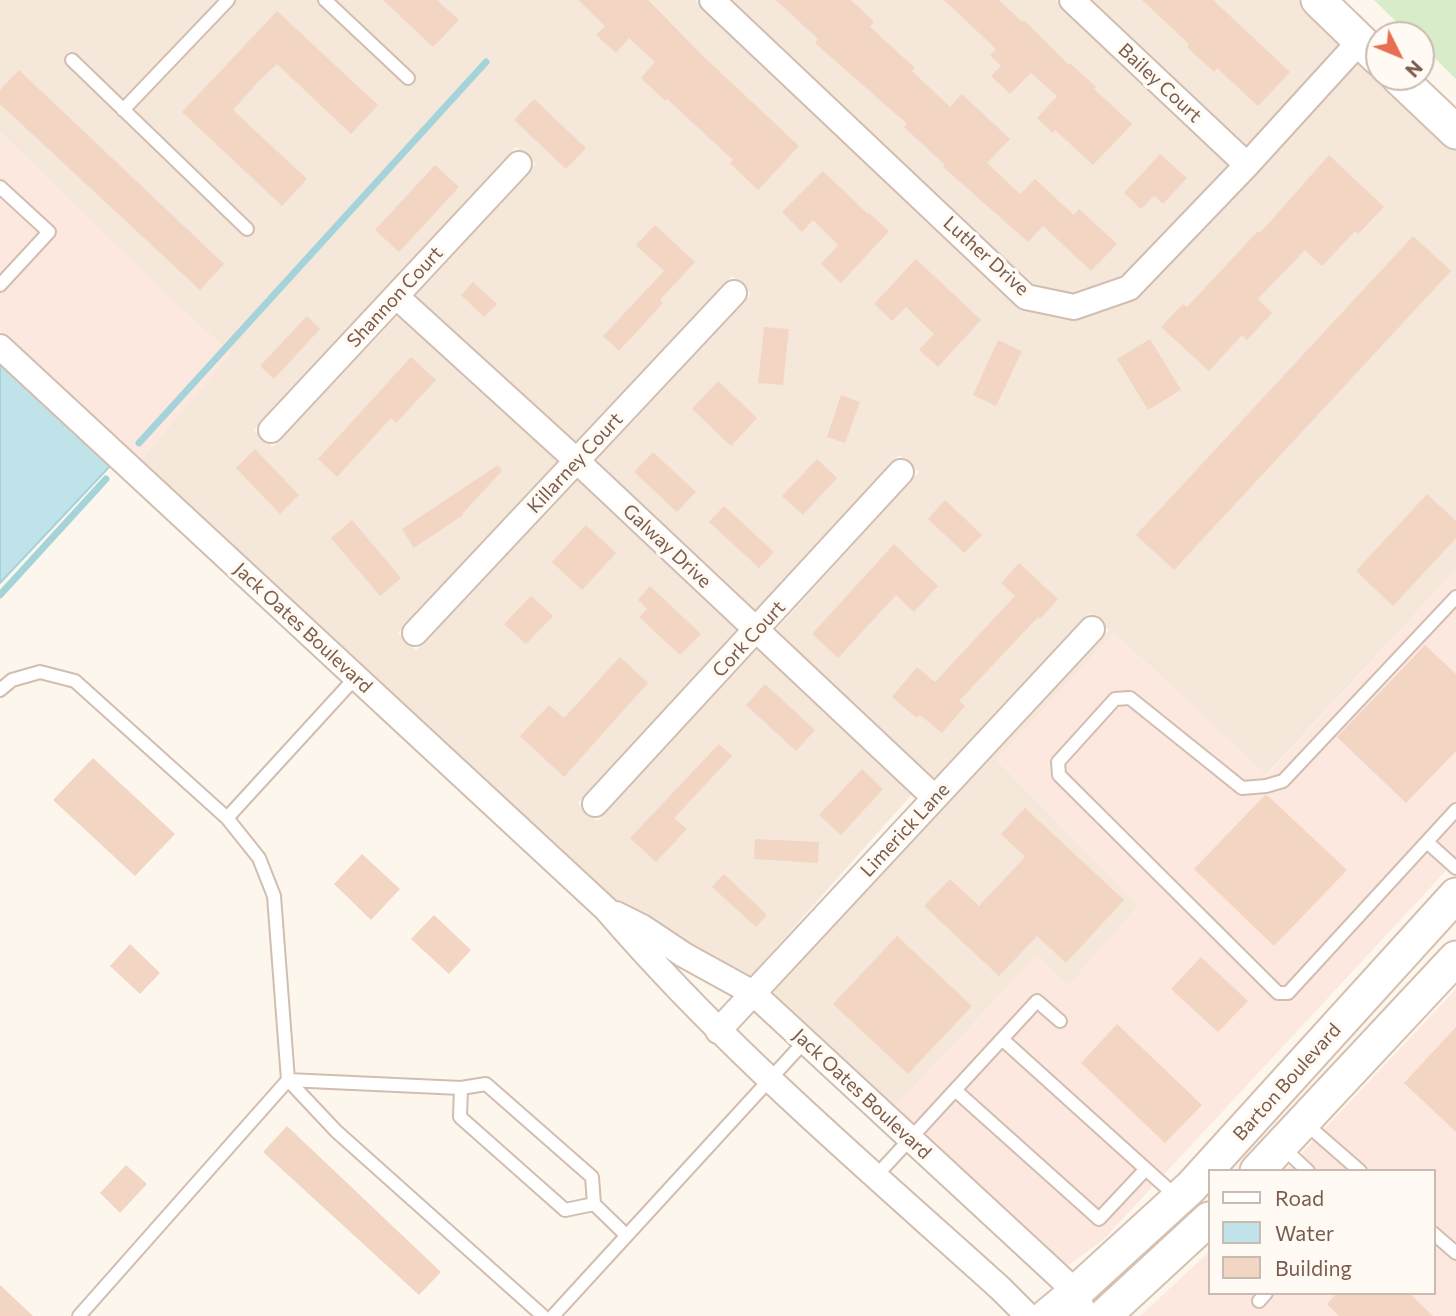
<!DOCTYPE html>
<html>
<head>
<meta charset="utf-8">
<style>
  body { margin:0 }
  #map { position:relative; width:1456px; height:1316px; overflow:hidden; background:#fdf6ec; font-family:Commissioner,sans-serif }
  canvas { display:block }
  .legend { position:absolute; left:1208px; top:1169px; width:228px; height:126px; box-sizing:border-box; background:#fffaf3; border:2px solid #cabbb1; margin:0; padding:9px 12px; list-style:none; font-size:21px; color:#7a5c4d }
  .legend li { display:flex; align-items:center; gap:14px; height:35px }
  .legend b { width:35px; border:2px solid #cabbb1 }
  .north { position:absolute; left:1365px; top:21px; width:70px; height:70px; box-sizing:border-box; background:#fffaf3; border:2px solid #cabbb1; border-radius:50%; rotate:133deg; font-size:19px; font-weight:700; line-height:28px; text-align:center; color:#7a5c4d }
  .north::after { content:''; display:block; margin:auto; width:24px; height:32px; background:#e76f51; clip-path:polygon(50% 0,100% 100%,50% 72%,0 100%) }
</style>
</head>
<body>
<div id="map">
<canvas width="1456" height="1316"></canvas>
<ul class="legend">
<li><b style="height:9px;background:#fff"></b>Road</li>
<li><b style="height:19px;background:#bfe3e8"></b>Water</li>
<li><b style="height:19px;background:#f3d5c3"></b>Building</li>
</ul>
<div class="north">N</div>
</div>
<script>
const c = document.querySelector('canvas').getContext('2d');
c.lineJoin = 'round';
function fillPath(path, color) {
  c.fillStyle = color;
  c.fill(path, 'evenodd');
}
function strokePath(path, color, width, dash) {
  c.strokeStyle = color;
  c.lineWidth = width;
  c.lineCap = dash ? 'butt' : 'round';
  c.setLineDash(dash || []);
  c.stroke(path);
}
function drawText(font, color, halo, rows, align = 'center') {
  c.font = font + ' Commissioner,sans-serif';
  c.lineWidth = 7;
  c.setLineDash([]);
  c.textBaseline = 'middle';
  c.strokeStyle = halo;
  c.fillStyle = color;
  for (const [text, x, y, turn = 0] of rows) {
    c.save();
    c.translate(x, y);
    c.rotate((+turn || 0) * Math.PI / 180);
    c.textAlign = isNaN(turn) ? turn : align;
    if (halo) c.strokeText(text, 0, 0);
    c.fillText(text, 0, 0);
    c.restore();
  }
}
fillPath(new Path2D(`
  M0,0H695L1018,304L1024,308L1072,319L1138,297L1265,166L1362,58L1379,77H1382L1456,148V570L1266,775L1114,633L997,760L1139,905L1069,986L1037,956L894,1108L771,994L1109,630L1090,613L934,781L775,631L919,472L899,455L756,613L594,462L751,294L732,276L575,444L414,297L536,164L516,147L254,430L273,447L399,314L559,461L398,633L416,650L578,479L740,630L578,803L597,821L759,647L913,793L749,978L690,945L646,916L613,900L606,893L140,461L230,353L155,285L0,132Z
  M729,0H1056L1230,164L1121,277L1071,295L1031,285Z
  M1089,0H1301L1343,40L1245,148Z`), '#f5e8da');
fillPath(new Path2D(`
  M0,132L155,285L231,353L140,461L0,331Z
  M1456,570V860L1104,1239L1066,1267L894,1108L1037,956L1069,985L1139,905L997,760L1114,633L1267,775Z
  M1456,989V1316H1140L1209,1252V1293H1433V1171H1285Z`), '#fde8e0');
fillPath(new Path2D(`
  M1374,0H1456V79L1421,45V35H1410Z`), '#d8ecc9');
const water = new Path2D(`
  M0,362L111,465L0,583Z`);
fillPath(water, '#bfe3e8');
strokePath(water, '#a5d3da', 2);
strokePath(new Path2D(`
  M139,443L486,62
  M0,595L106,479`), '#a5d3da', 7);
fillPath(new Path2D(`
  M383,0H437L459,20L433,47Z
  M578,0H648L705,58L799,146L758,190L730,163L733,160L667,99L665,101L641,78L655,62L629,38L616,53L596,35L605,26Z
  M776,0H851L874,22L870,27L915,68L912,71L950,107L962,94L1010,139L987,163L1020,194L1035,179L1074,215L1079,209L1117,244L1091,271L1043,226L1028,242L943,167L945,165L904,127L907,124L815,43L818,39Z
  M944,0H999L1022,22L1024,20L1069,65L1070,63L1096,87L1094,89L1132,124L1093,165L1055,130L1053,133L1037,118L1057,96L1031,73L1010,94L991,76L1001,66L990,55L996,49Z
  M1142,0H1213L1290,72L1258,106L1217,68L1214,72L1187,47L1189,44Z
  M277,11L378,105L351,134L277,64L257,83L233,110L307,179L282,206L182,112Z
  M19,70L224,264L200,290L0,104V90Z
  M534,99L586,148L566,169L514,120Z
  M1160,154L1187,178L1163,204L1154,196L1141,209L1124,193Z
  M1329,155L1384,207L1358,234L1355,231L1322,266L1305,250L1258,299L1272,313L1247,340L1242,335L1209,371L1161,327L1183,304L1187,307L1258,231L1260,233Z
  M435,165L459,187L399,252L375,230Z
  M823,171L868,214L869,213L889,231L841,283L821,264L838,245L813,220L802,232L782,212Z
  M655,225L695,262L660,300L663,303L619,351L603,336L664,271L636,245Z
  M1413,236L1451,271L1174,570L1136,535Z
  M916,259L981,320L938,367L919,350L934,334L906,307L892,321L874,304Z
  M473,282L497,304L484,317L461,295Z
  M307,316L320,329L274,379L260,366Z
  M764,327L789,329L783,385L758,383Z
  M1150,339L1181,390L1148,410L1117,359Z
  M998,340L1022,351L996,406L973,395Z
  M411,357L436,380L396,423L391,418L337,477L318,459Z
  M718,381L757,418L731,446L692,409Z
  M841,395L860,402L845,443L827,437Z
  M255,449L299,495L280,514L236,468Z
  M653,452L696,492L677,512L634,472Z
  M817,459L837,478L803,515L782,496Z
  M498,465L502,471L462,514L463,515L414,548L402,529Z
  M1427,494L1456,521V538L1393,606L1356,571Z
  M945,500L982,535L964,553L928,519Z
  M724,506L774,552L759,568L709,522Z
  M352,520L401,578L380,596L331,538Z
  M586,525L616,553L582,590L552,562Z
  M894,544L938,586L914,612L896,595L838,658L812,634Z
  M1019,563L1058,599L1040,619L1038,617L959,701L965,706L942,733L920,715L917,718L892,697L917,667L935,682L1015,596L1001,583Z
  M650,586L701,634L680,655L639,617L647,609L638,600Z
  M531,596L553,616L526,644L504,624Z
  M1425,645L1456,674V751L1406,803L1337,737Z
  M620,657L648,683L564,777L520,736L549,705L564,718Z
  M765,684L815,730L796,751L746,705Z
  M719,744L732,756L674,818L687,829L656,862L630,838Z
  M93,758L175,834L135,876L53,800Z
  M862,769L883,789L841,835L819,815Z
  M1265,795H1267L1347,870L1274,946L1194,869Z
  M1025,808L1124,900L1066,963L1037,936L999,976L924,906L950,879L979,906L1025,857L1001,834Z
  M755,839L819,842L818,863L754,859Z
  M362,854L400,889L371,920L334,884Z
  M724,874L767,915L756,927L712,887Z
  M434,915L471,950L449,974L411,939Z
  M897,936L972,1006L908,1074L833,1004Z
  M130,944L160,973L140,994L110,966Z
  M1201,957L1248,1001L1218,1032L1171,989Z
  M1117,1024L1202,1105L1165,1143L1081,1063Z
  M1456,1027V1132L1404,1083Z
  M287,1126L441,1272L419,1295L263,1152Z
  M126,1165L147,1184L120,1213L100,1193Z
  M0,1285L33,1316H0Z
  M1337,1293H1409L1433,1316H1339L1327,1304Z`), '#f3d5c3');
const lane = new Path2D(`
  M325,0L408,78
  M72,60L247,229
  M123,110L228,0
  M0,187L49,232L0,285
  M1456,597L1283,781L1266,786L1242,788L1130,698L1115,699L1058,762L1059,775L1278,993H1288L1456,810
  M0,690L12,680L40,672L75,681L227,818L259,858L274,896L288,1080L461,1088L486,1084L592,1177L594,1204L626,1235
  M227,818L356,677
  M1427,842L1456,868
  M1002,1039L1037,1001L1060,1021
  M461,1088L460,1117L565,1210L594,1204
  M1305,1123L1360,1171
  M1281,1146L1308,1171
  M1145,1170L1099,1219L955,1090L1002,1039L1178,1198
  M876,1176L955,1090
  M1433,1233L1456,1253
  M1259,1301L1266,1293
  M79,1316L288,1080L336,1131L543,1316
  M553,1316L805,1041`);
const street = new Path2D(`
  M712,0L1026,297L1074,307L1129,288L1247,165L1360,41
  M1072,0L1247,165
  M397,297L577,461L935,798
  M0,347L606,909C725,1048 865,1166 1000,1288L1028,1316
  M271,430L519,164
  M415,633L734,293
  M595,804L901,472
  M616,914L642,927L684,955L753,993L1076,1292L1085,1316
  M718,1031L1092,629`);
const secondary = new Path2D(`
  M1318,0L1379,59
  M1398,77L1456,132
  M1257,1171L1456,958
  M1047,1316L1076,1292L1191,1187L1456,895
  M1104,1316L1209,1219`);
strokePath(lane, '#d1beb0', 16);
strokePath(street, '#d1beb0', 28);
strokePath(secondary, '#d6c0b0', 37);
strokePath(lane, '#fff', 12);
strokePath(street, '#fff', 24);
strokePath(secondary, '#fff', 33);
drawText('19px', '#7a5c4d', '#fffaf3', [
  ["Bailey Court",1160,83,43],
  ["Luther Drive",986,256,42],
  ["Shannon Court",395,297,-47],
  ["Killarney Court",575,463,-47],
  ["Galway Drive",667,546,43],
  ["Jack Oates Boulevard",303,628,43],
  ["Cork Court",749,639,-47],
  ["Limerick Lane",905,830,-47],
  ["Barton Boulevard",1287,1082,-48],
  ["Jack Oates Boulevard",862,1094,43]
]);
</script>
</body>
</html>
